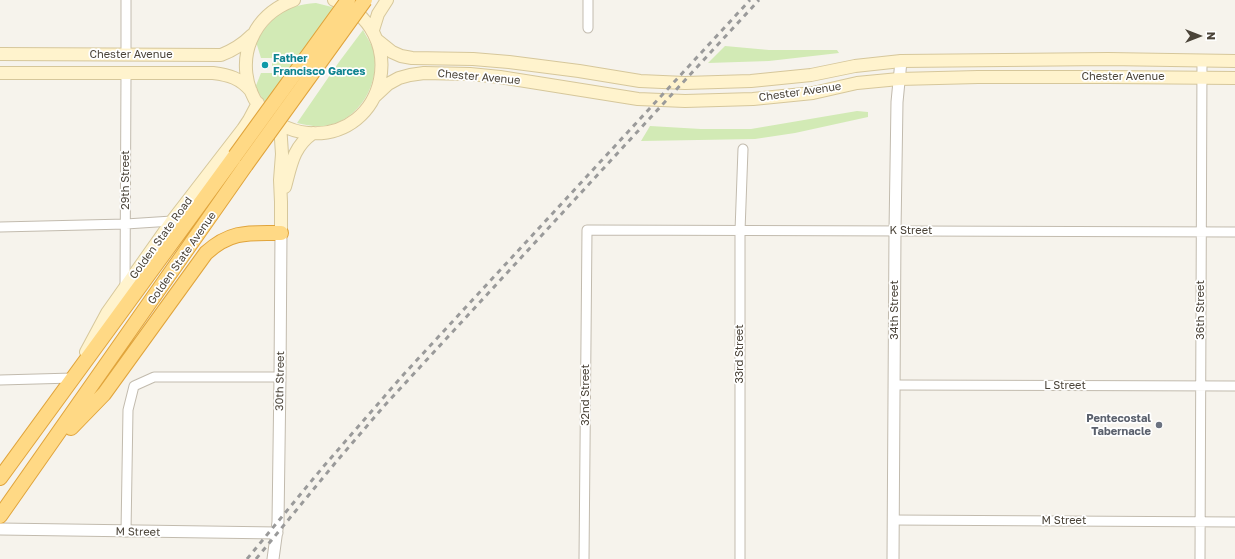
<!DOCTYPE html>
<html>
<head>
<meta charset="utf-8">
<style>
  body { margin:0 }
  #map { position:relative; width:1235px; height:559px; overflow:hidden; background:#f6f3ec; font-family:"Golos Text",sans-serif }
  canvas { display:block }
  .north { position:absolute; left:1179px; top:16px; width:40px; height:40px; -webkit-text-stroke:3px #fff; paint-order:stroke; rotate:90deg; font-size:11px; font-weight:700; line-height:16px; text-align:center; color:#4b4439 }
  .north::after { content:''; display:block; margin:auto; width:14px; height:18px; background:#4b4439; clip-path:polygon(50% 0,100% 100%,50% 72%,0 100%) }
</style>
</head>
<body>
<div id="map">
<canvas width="1235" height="559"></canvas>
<div class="north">N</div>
</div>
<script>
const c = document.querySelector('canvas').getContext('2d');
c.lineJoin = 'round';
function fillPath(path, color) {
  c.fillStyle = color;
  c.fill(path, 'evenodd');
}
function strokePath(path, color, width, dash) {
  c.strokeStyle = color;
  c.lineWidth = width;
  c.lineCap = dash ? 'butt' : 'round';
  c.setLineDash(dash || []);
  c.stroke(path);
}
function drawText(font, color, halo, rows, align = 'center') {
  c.font = font + ' "Golos Text",sans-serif';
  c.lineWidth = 3.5;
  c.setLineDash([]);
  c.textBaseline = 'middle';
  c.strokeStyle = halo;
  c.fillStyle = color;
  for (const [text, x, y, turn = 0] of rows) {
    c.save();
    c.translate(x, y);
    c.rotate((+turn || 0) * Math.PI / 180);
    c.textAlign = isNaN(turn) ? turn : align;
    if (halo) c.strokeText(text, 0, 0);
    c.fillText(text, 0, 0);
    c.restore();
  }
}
fillPath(new Path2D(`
  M316,3L336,8L266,103L255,88L261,73H272V58H261L257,45L255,44C270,17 285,5 316,3Z
  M363,30C366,36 371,43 373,49C382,82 359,122 324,126C315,127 306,125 297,123L339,62Z
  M725,46L769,50H837L839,53L769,61L708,63Z
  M857,111L868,112V117L795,133L755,139L641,141L650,126L701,129H751Z`), '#d2eab5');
const minor = new Path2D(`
  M588,28V0
  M126,55V0
  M0,227L126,224L172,221
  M125,287L126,74
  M0,380L73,378
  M894,385L1235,386
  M893,520L1235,522
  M126,532L128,410L134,386L154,377H280
  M584,559L587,230L1235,232
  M740,559V231L743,149
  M1200,559L1202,61`);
const tertiary = new Path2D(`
  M0,529L277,533
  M273,559L278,522L280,377L281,233
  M893,559L895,231L897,102L901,61`);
const secondary = new Path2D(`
  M294,0C275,7 259,20 251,40C242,61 245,87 259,106C271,121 288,131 308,133C387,140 412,29 334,0
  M373,30L378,14L387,0
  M377,40L392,52L401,56L412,58L473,59L509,62L579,71L640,81L685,83L751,81L811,75L855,66L901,61L1108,59L1235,61
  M0,54L221,55C234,50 242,45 252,35
  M0,73H213C229,75 240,78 251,91
  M374,97L388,84L399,78L410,75L424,73L470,74L500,77L638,99L685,101L753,99L813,93L857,83L899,79L978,77H1108L1235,78
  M280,124L282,154L280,180L281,202V233
  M285,187C291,165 293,147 313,133
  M86,352L107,313L172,221L243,129L249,120L258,103`);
const trunk = new Path2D(`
  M71,428L104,394L206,253C231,230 250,233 281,233
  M0,478L235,156
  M0,516L246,165`);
strokePath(minor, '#c2bbae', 11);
strokePath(tertiary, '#c2bbae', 13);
strokePath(secondary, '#d6c79b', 14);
strokePath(trunk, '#e0a43c', 16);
strokePath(minor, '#fff', 9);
strokePath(tertiary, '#fff', 11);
strokePath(secondary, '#fff3cd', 12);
strokePath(trunk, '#ffd985', 14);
strokePath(new Path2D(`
  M247,559L323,467L404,374L750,0
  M256,559L336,462L385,405L759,0`), '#9a9a9a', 3, [5, 5]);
const trunkBridge = new Path2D(`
  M235,156L348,0
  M246,165L365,0`);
strokePath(trunkBridge, '#e0a43c', 16, []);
strokePath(trunkBridge, '#ffd985', 14);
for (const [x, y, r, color] of [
  [265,65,4,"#0f9aa8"],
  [1159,425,4,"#6b7280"]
]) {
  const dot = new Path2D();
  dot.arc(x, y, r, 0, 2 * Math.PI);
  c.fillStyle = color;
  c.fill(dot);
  strokePath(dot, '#fff', 1.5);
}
drawText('11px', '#4b4439', '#fff', [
  ["Chester Avenue",131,55],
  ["Chester Avenue",479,77,5],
  ["Chester Avenue",1123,77],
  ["Chester Avenue",800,92,-8],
  ["29th Street",126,180,-90],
  ["K Street",911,231],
  ["Golden State Road",161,238,-54],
  ["Golden State Avenue",182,258,-55],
  ["34th Street",895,310,-90],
  ["36th Street",1201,310,-90],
  ["33rd Street",740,354,-90],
  ["30th Street",280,381,-89],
  ["L Street",1065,386],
  ["32nd Street",586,395,-90],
  ["M Street",1064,521],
  ["M Street",138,532,1]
]);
drawText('bold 11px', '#0d838f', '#fff', [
  ["Father",273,59],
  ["Francisco Garces",273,72]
], 'left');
drawText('bold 11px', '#5b616d', '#fff', [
  ["Pentecostal",1151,419],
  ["Tabernacle",1151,432]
], 'right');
</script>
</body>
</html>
